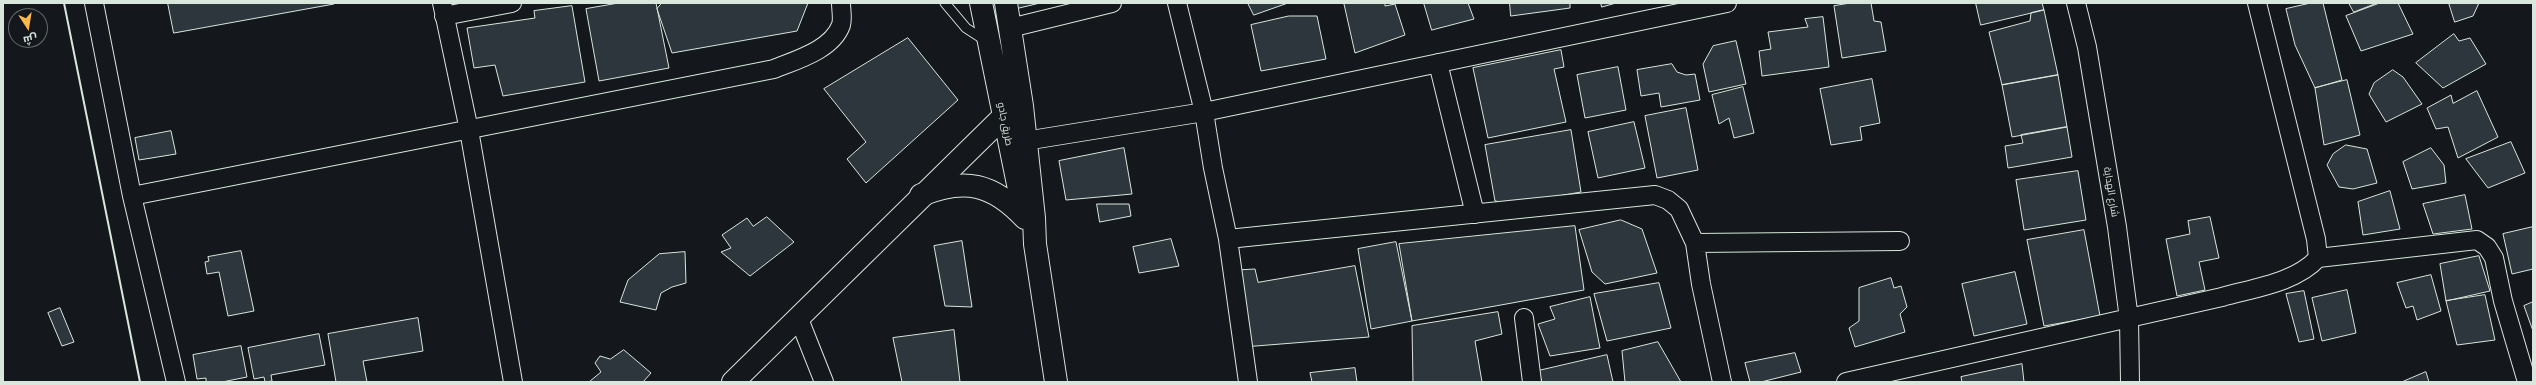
<!DOCTYPE html>
<html>
<head>
<meta charset="utf-8">
<style>
  body { margin:0 }
  #map { position:relative; width:2536px; height:385px; overflow:hidden; background:#14181c; font-family:Raleway,Cairo,sans-serif }
  canvas { display:block }
  .frame { position:absolute; inset:0; border:4px solid #d8e6dc; pointer-events:none }
  .north { position:absolute; left:8px; top:8px; width:40px; height:40px; box-sizing:border-box; background:#14181c; border:1px solid #626a69; border-radius:50%; rotate:168deg; font-size:11px; font-weight:700; line-height:16px; text-align:center; color:#d8e6dc }
  .north::after { content:''; display:block; margin:auto; width:14px; height:18px; background:#ffb74d; clip-path:polygon(50% 0,100% 100%,50% 72%,0 100%) }
</style>
</head>
<body>
<div id="map">
<canvas width="2536" height="385"></canvas>
<div class="frame"></div>
<div class="north">ش</div>
</div>
<script>
const c = document.querySelector('canvas').getContext('2d');
c.lineJoin = 'round';
function fillPath(path, color) {
  c.fillStyle = color;
  c.fill(path, 'evenodd');
}
function strokePath(path, color, width, dash) {
  c.strokeStyle = color;
  c.lineWidth = width;
  c.lineCap = dash ? 'butt' : 'round';
  c.setLineDash(dash || []);
  c.stroke(path);
}
function drawText(font, color, halo, rows, align = 'center') {
  c.font = font + ' Raleway,Cairo,sans-serif';
  c.lineWidth = 3;
  c.setLineDash([]);
  c.textBaseline = 'middle';
  c.strokeStyle = halo;
  c.fillStyle = color;
  for (const [text, x, y, turn = 0] of rows) {
    c.save();
    c.translate(x, y);
    c.rotate((+turn || 0) * Math.PI / 180);
    c.textAlign = isNaN(turn) ? turn : align;
    if (halo) c.strokeText(text, 0, 0);
    c.fillText(text, 0, 0);
    c.restore();
  }
}
const building = new Path2D(`
  M168,3H334V4L174,33Z
  M619,3H656L669,68L599,81L586,9Z
  M662,3H808L797,31L672,53L657,9Z
  M1010,3H1040L1011,10Z
  M1248,3H1288L1254,15Z
  M1348,3H1385V6L1395,4L1405,35L1355,53L1344,4Z
  M1424,3H1468L1474,19L1432,30Z
  M1510,3H1570V8L1511,16Z
  M1601,3H1616L1602,7Z
  M1851,3H1871L1874,21L1881,22L1886,51L1842,58L1834,6Z
  M1976,3H2042L2044,10L1981,25Z
  M2311,3H2323L2342,80L2315,88L2295,45L2286,9Z
  M2349,3H2377L2354,12Z
  M2380,3H2398L2413,34L2361,51L2346,16Z
  M2449,3H2479L2473,16L2455,22Z
  M572,6L585,82L503,96L495,65L474,68L467,28L535,18L534,11Z
  M2044,10L2058,75L2002,85L1989,32L2030,21L2031,13Z
  M1289,16H1317L1326,59L1261,71L1251,25Z
  M1823,17L1829,67L1762,76L1759,51L1771,49L1768,32L1808,27L1805,19Z
  M2454,34L2459,41L2470,38L2486,64L2443,88L2416,63Z
  M908,38L958,100L866,183L847,159L866,142L824,89Z
  M1736,41L1746,84L1709,92L1703,64L1713,46Z
  M1561,50L1564,67L1554,69L1566,122L1488,138L1473,68Z
  M1672,64L1677,72L1686,75L1695,74L1700,100L1661,107L1659,93L1641,96L1637,70Z
  M1618,67L1626,110L1585,118L1577,75Z
  M2393,70L2403,77L2422,104L2386,122L2369,94L2374,83Z
  M2058,75L2067,127L2012,137L2002,85Z
  M1872,79L1880,123L1860,127L1862,140L1831,145L1820,89Z
  M2347,80L2360,135L2324,145L2315,88Z
  M1743,87L1754,133L1734,138L1729,118L1719,124L1712,95Z
  M2477,91L2498,137L2458,158L2448,127L2436,129L2427,108L2451,95L2453,103Z
  M1686,108L1698,170L1657,178L1645,116Z
  M1634,122L1645,168L1598,178L1588,132Z
  M2067,127L2072,157L2008,168L2005,146L2023,143L2021,135Z
  M1571,130L1581,192L1512,204L1495,201L1485,145Z
  M171,131L176,154L139,160L135,138Z
  M2511,142L2525,173L2488,188L2466,159Z
  M2346,145L2367,149L2377,183L2353,189L2339,187L2327,165L2333,154Z
  M1124,148L1132,194L1066,200L1059,161Z
  M2431,148L2444,165L2446,183L2412,189L2403,162Z
  M2078,171L2086,220L2024,230L2016,180Z
  M2390,191L2400,229L2363,235L2358,202Z
  M2465,195L2472,229L2433,234L2423,204Z
  M1097,204H1129L1131,216L1100,222Z
  M767,217L794,242L750,276L721,252L731,248L722,235L747,218L753,226Z
  M2210,217L2219,258L2199,262L2205,290L2177,296L2166,239L2190,234L2188,221Z
  M1621,220L1642,229L1657,273L1605,284L1592,272L1579,230Z
  M1575,226L1584,290L1412,321L1399,244Z
  M2533,227V269L2512,274L2503,234Z
  M2084,230L2100,316L2044,326L2027,240Z
  M1171,239L1179,266L1139,273L1133,247Z
  M962,241L972,307L945,306L934,246Z
  M1396,242L1412,321L1371,329L1358,249Z
  M241,251L254,311L228,316L219,272L207,274L205,262L209,261L208,257Z
  M685,252L686,283L672,287L661,293L656,310L620,302L628,280L659,254Z
  M2479,256L2490,291L2446,301L2440,264Z
  M1355,266L1369,337L1243,347L1236,270L1255,269L1258,282Z
  M2015,272L2027,324L1974,336L1962,284Z
  M2431,275L2441,311L2417,320L2413,306L2406,308L2397,283Z
  M1891,278L1894,288L1901,286L1907,307L1900,314L1905,332L1855,347L1849,328L1859,321V288Z
  M1659,283L1671,328L1607,341L1594,294Z
  M2347,290L2356,333L2322,341L2312,298Z
  M2304,291L2314,339L2299,342L2286,294Z
  M2485,295L2495,340L2457,345L2446,301Z
  M1590,297L1600,348L1550,356L1538,324L1555,319L1550,307Z
  M2533,302V331L2524,306Z
  M60,308L74,342L62,346L48,313Z
  M1498,312L1502,334L1475,341L1482,382H1413L1412,326Z
  M418,318L423,351L363,361L367,382H336L328,334Z
  M954,330L960,382H902L893,338Z
  M319,334L325,365L271,375L272,381L265,382L264,377L254,379L248,348Z
  M1658,342L1681,382H1625L1622,351Z
  M241,346L247,377L222,382H206V378L197,379L193,355Z
  M624,350L651,373L643,382H589L601,372L595,363L600,356L610,359Z
  M1795,353L1801,372L1761,382H1750L1745,363Z
  M1607,355L1613,382H1542L1538,371Z
  M2022,364L2024,382H1962L1961,377Z
  M1355,368L1357,382H1312L1310,373Z
  M2426,372L2429,382H2402Z`);
fillPath(building, '#2c363c');
strokePath(building, '#d8e6dc', 1);
const service = new Path2D(`
  M945,3L966,28L986,41`);
const minor = new Path2D(`
  M94,3L132,196L176,382
  M442,3L469,130L513,382
  M1177,3L1204,112L1213,168L1228,239L1248,382
  M2076,3L2087,47L2117,227L2129,319L2130,382
  M444,16L512,3
  M1010,28L1112,3
  M1438,63L1475,214
  M1025,141L1204,112L1727,3
  M132,196L774,69C796,60 832,50 841,25C843,19 841,10 841,3
  M1228,239L1655,195L1668,200L1679,209L1695,243L1701,284L1722,382
  M1695,243L1900,241
  M2318,258L2477,240L2487,247L2494,258L2503,301L2527,382
  M1524,318L1532,382
  M799,319L824,382
  M1846,382L2222,297C2254,288 2295,283 2318,258L2316,239L2257,3`);
const tertiary = new Path2D(`
  M733,382L1003,117L1019,108`);
const trunk = new Path2D(`
  M981,3L1019,189
  M1006,3L1022,106L1034,218L1035,244L1056,382
  M921,195C965,177 993,184 1025,218`);
strokePath(service, '#d8e6dc', 11);
strokePath(minor, '#d8e6dc', 20);
strokePath(tertiary, '#d8e6dc', 24);
strokePath(trunk, '#d8e6dc', 24);
strokePath(service, '#14181c', 9);
strokePath(minor, '#14181c', 18);
strokePath(tertiary, '#14181c', 22);
strokePath(trunk, '#14181c', 22);
strokePath(new Path2D(`
  M64,3L140,382`), '#d8e6dc', 2);
drawText('10px', '#d8e6dc', '#14181c', [
  ["طريق جادو",1005,124,79],
  ["شارع الهداية",2111,192,81]
]);
</script>
</body>
</html>
